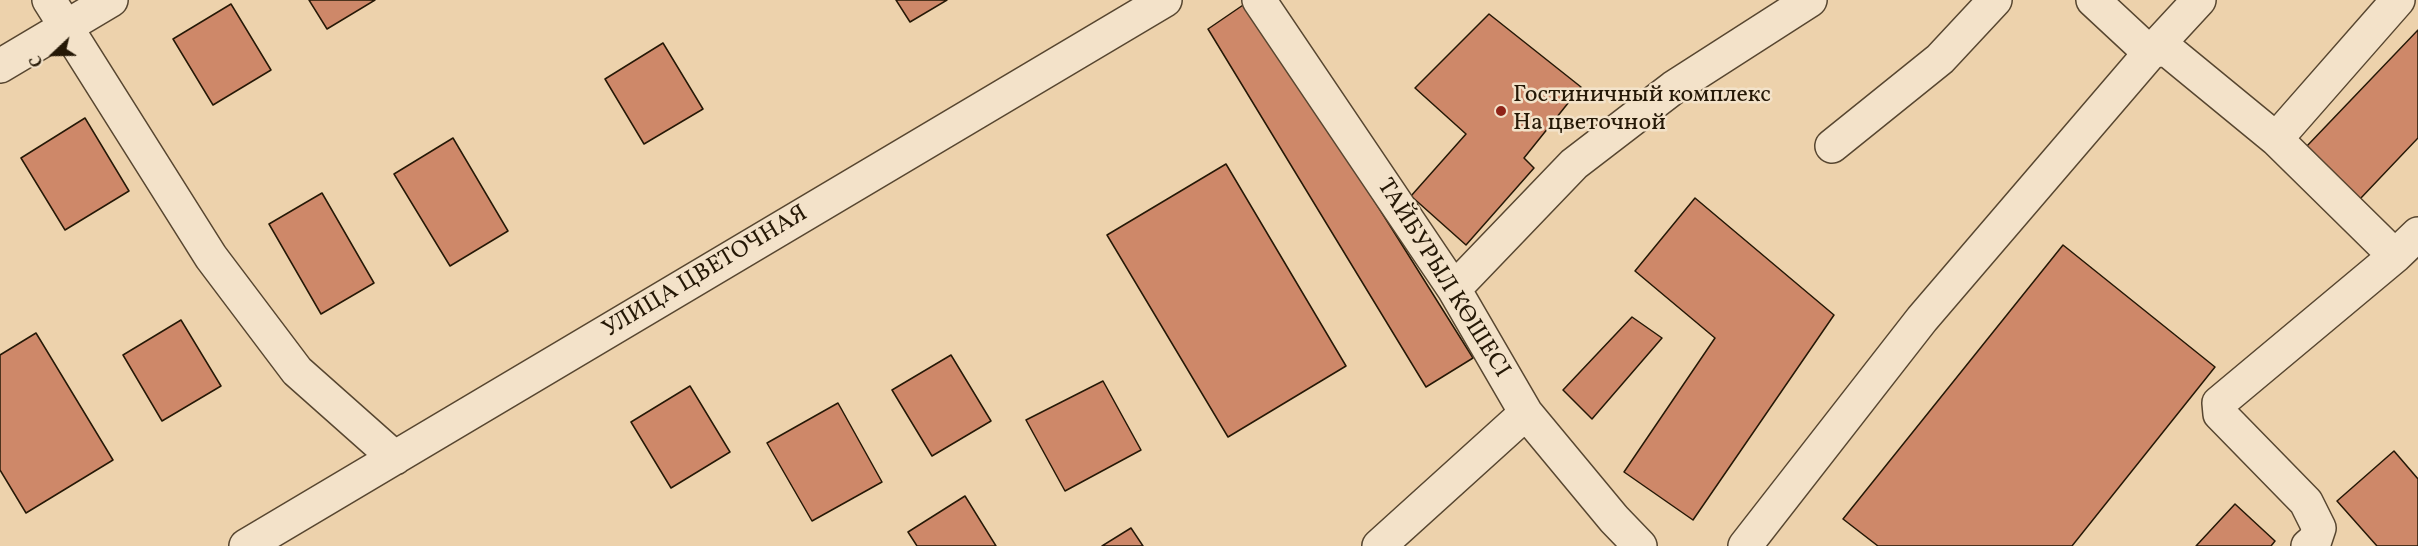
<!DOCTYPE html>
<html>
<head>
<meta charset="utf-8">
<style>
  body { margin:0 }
  #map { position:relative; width:2418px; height:546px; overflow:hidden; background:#edd2ac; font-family:Vollkorn,serif }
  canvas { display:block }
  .north { position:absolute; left:24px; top:24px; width:60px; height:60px; -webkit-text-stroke:4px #f3e2c9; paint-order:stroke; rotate:248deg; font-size:16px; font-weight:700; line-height:24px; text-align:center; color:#251806 }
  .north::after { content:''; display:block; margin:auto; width:21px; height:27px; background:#251806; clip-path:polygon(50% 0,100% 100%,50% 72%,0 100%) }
</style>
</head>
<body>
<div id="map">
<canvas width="2418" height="546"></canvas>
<div class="north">С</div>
</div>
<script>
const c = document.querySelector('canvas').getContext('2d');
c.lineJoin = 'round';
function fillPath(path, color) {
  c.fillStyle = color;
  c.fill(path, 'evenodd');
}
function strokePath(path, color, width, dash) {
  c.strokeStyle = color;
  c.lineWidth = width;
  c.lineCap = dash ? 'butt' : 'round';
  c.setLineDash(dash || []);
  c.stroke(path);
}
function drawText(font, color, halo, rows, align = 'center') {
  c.font = font + ' Vollkorn,serif';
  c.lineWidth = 5;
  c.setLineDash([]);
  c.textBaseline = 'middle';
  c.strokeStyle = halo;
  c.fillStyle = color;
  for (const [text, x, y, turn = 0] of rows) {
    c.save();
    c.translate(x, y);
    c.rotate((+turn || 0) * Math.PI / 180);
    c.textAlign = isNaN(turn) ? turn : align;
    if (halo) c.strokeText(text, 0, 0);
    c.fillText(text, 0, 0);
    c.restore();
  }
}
const building = new Path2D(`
  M309,0H375L327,29Z
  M896,0H947L910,22Z
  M1249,1L1473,358L1426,387L1208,29Z
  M231,4L271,70L213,105L173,39Z
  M1489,14L1581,87L1524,158L1534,168L1466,245L1411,196L1466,134L1415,88Z
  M2418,30V138L2360,199L2306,147Z
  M663,43L703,109L644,144L605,79Z
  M85,118L129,191L65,230L21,158Z
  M453,138L508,231L450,266L394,174Z
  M1226,164L1346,366L1228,437L1107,235Z
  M322,193L374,283L321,314L269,224Z
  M1695,198L1834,315L1693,520L1624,472L1715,338L1635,271Z
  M2063,245L2215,367L2072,546H1878L1843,519Z
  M1632,317L1662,338L1592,419L1563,390Z
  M181,320L221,386L162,421L123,355Z
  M36,333L113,460L26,513L0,470V355Z
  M951,355L991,421L932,456L892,390Z
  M1103,381L1141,450L1065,491L1026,420Z
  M690,386L730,452L671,488L631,422Z
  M838,403L882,482L812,521L767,443Z
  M2394,451L2418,479V546H2377L2337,501Z
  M965,496L996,546H917L908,532Z
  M2235,504L2275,541L2271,546H2196Z
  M1131,528L1143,546H1102Z`);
fillPath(building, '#ce8869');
strokePath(building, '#251806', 1.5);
const minor = new Path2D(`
  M49,0L211,257L297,371L395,458
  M1259,0L1454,289L1526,413L1614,519L1640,546
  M2093,0L2150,53L2199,0
  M0,66L111,0
  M2276,139L2398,0
  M1832,146L1940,59L1995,0
  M1454,289L1574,164L1673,88L1810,0
  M246,546L1165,0
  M1379,546L1526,413
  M1745,546L1922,319L2150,53L2161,49L2170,52L2276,139L2395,256
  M2308,546L2315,540L2319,528L2306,502L2220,414L2219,403L2395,256L2418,234`);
strokePath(minor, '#574630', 36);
strokePath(minor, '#f3e2c9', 33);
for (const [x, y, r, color] of [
  [1501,111,6,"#8f2418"]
]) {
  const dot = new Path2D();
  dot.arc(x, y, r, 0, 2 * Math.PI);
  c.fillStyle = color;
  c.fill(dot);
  strokePath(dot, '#f3e2c9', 2);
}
drawText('24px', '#251806', '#f3e2c9', [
  ["Гостиничный комплекс",1513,97],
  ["На цветочной",1513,125]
], 'left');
drawText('24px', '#251806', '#f3e2c9', [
  ["УЛИЦА ЦВЕТОЧНАЯ",706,273,-31],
  ["ТАЙБУРЫЛ КӨШЕСІ",1442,279,58]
]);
</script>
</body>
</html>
